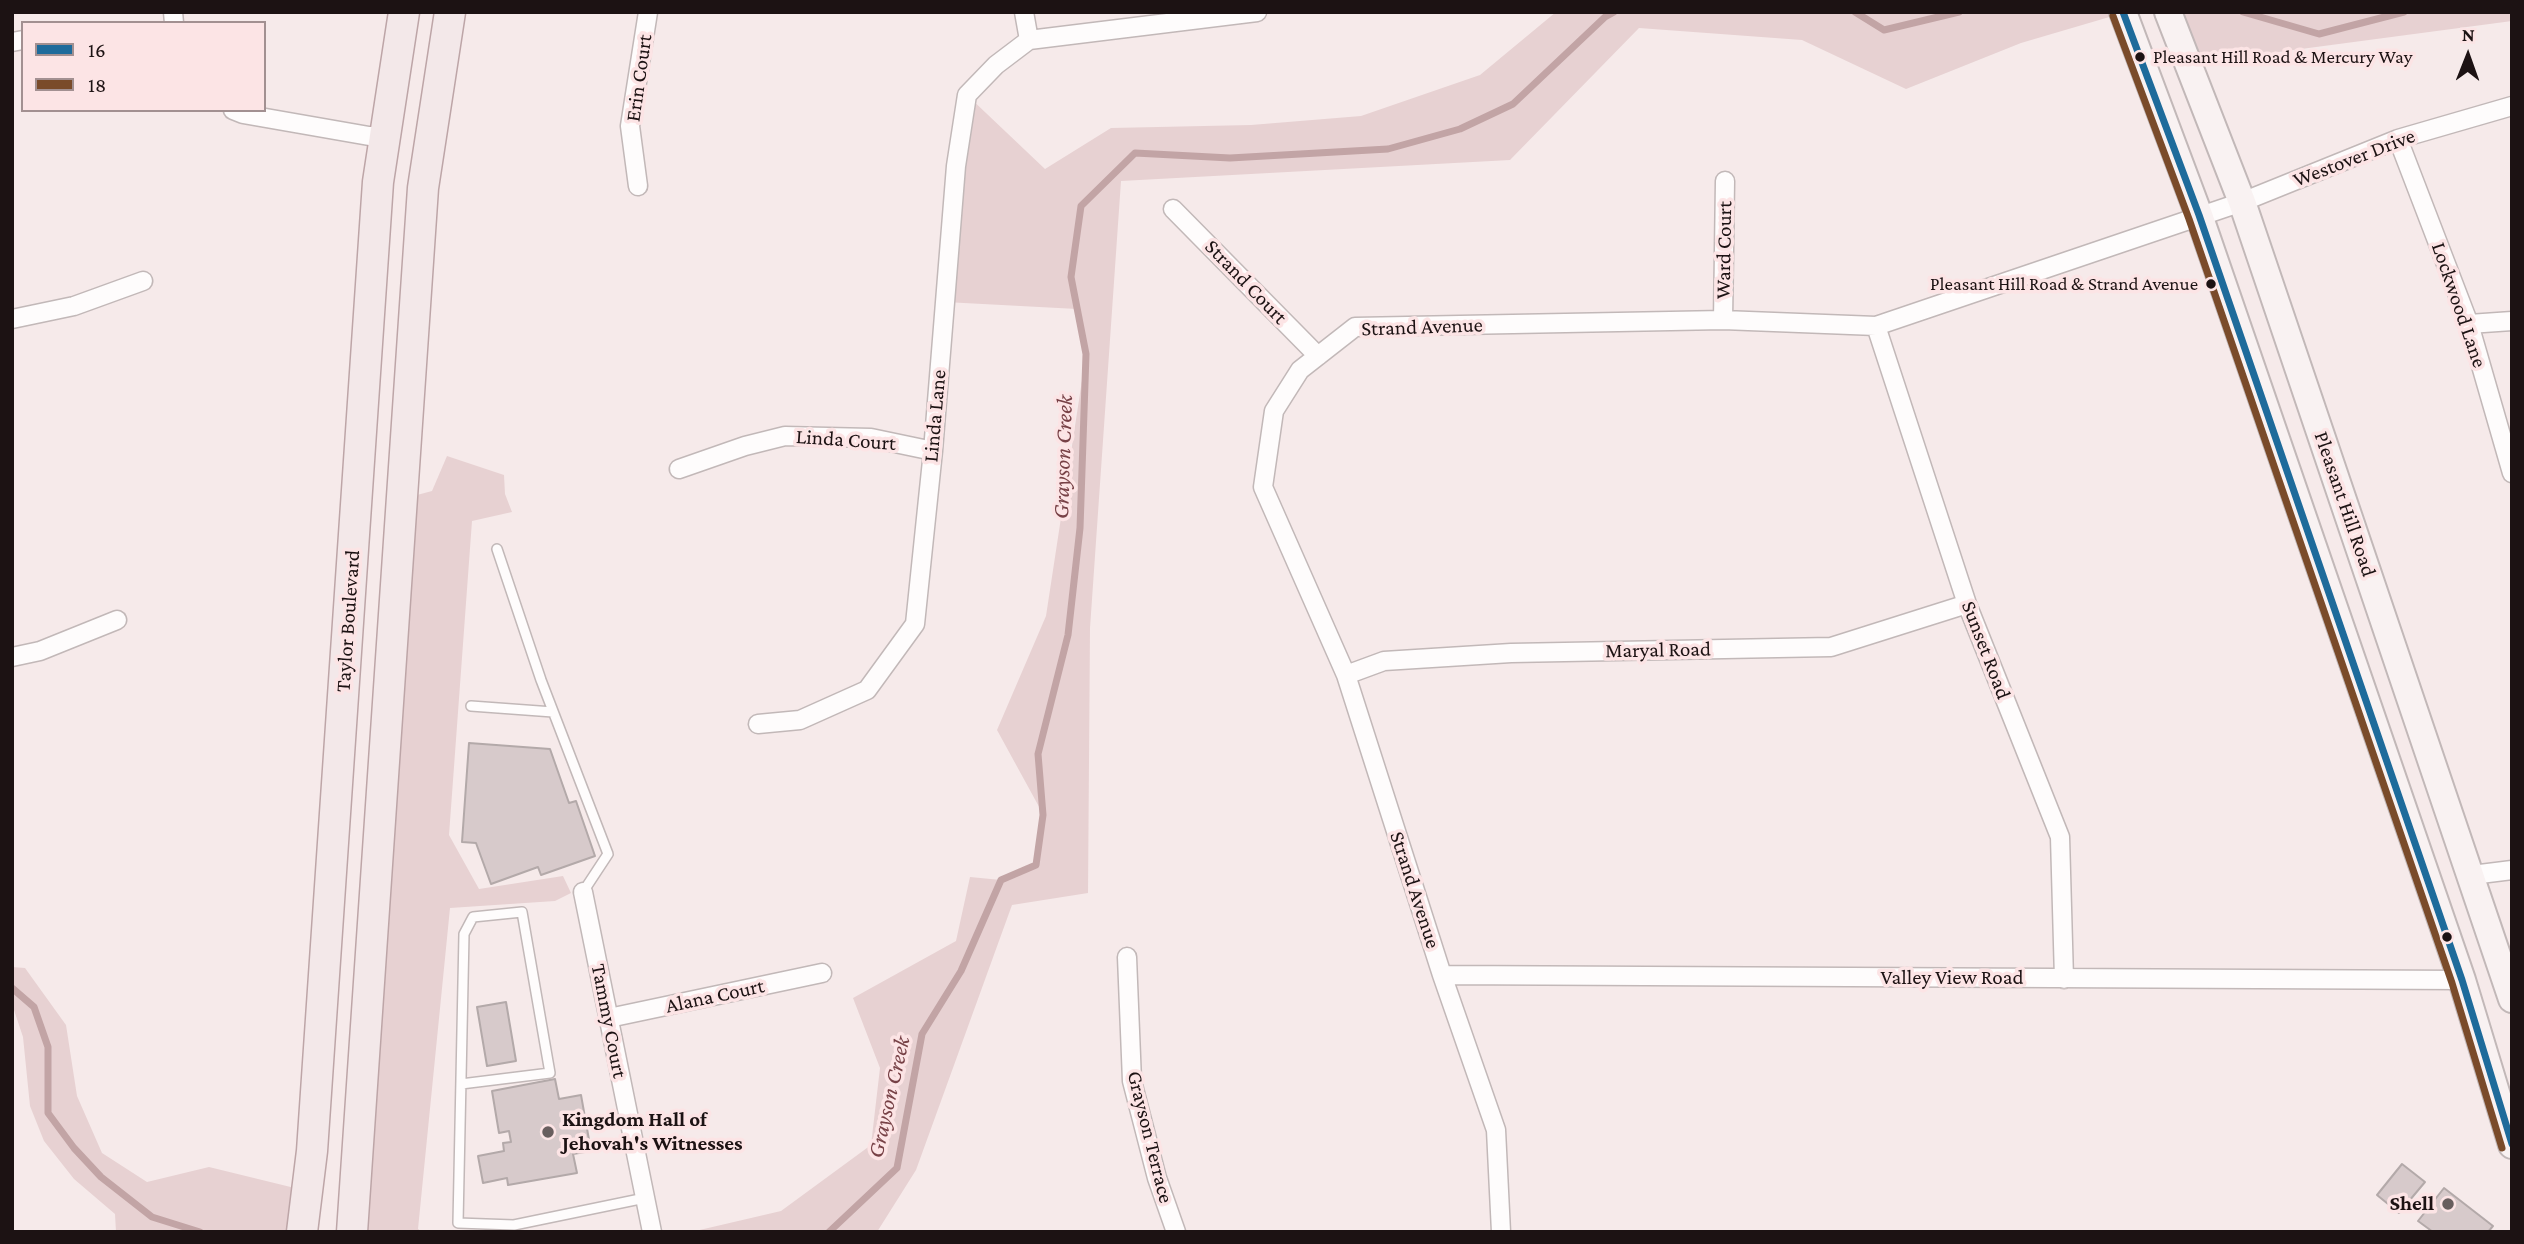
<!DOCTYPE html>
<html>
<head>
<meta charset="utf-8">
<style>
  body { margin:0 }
  #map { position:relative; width:2524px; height:1244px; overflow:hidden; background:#f6eaea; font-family:"Crimson Pro",serif }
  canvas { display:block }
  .frame { position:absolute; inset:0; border:14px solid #1c1213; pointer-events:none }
  .legend { position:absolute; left:21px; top:21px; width:245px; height:91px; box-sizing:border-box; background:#fce4e5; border:2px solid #a29091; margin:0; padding:9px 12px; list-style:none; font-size:21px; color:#1c1213 }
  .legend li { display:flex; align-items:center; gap:14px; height:35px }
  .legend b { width:35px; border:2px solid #a29091 }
  .north { position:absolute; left:2433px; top:21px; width:70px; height:70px; -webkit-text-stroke:5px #fce4e5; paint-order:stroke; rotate:1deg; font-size:19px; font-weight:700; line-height:28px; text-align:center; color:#1c1213 }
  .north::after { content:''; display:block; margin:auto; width:24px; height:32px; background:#1c1213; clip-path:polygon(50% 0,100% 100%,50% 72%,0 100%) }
</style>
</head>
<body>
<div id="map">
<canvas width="2524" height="1244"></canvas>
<div class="frame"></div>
<ul class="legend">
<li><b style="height:9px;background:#1e6b9b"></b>16</li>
<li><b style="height:9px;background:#7a4b2a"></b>18</li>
</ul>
<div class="north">N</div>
</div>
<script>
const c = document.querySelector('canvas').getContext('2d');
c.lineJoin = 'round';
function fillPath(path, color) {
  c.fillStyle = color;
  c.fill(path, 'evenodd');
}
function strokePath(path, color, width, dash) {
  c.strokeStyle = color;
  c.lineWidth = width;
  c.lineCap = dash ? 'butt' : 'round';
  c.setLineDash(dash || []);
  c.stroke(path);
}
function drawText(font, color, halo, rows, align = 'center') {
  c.font = font + ' "Crimson Pro",serif';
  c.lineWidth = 7;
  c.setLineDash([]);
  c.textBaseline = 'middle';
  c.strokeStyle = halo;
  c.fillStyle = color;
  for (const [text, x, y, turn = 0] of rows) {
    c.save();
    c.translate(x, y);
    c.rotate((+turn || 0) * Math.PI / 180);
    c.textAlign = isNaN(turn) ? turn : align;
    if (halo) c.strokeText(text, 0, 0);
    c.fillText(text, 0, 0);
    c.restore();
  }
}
fillPath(new Path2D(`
  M1556,12L2123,13L2021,43L1906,89L1802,40L1639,28L1510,160L1121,181L1090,628L1088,893L1012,905L916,1170L877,1232H691L781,1211L871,1145L880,1068L853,998L956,941L970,877L1001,880L1036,865L1043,814L997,730L1046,616L1086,354L1077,309L945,302L967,95L1045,169L1111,128L1251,125L1361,116L1480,75Z
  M2168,12H2512V21L2188,64Z
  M447,456L504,475L505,494L512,512L472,521L449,835L479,889L563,876L571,893L555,901L450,908L418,1229L422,1232H352L402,499L432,491Z
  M12,967L25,968L66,1025L77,1096L102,1153L147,1182L209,1167L307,1191L302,1232H116L115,1214L74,1179L44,1141L30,1106L23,1037L12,1004Z`), '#e7d1d2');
strokePath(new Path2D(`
  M1855,12L1884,30L1959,12
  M2243,12L2319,34L2404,12
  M12,988L34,1007L48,1047V1113L74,1148L101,1177L152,1217L200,1232
  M829,1232L897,1168L922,1034L961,971L1001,880L1036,865L1043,815L1038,754L1068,635L1080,528L1086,354L1071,277L1081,206L1135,153L1230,158L1388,149L1460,129L1513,104L1605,17L1614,12`), '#c2a4a5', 7);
const building = new Path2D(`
  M469,743L550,749L569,803L576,801L595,856L541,875L538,867L491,884L476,843L462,842Z
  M506,1002L516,1061L487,1066L477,1007Z
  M555,1079L559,1099L581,1095L591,1151L573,1154L577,1173L508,1185L507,1178L483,1183L478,1156L504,1151L503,1143L511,1142L509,1131L499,1133L492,1091Z
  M2402,1164L2425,1182L2399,1213L2377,1195Z
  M2444,1188L2493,1226L2488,1232H2433L2418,1221Z`);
fillPath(building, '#d7cacb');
strokePath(building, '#b3a9a9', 2);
const service = new Path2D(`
  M497,549L541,680L608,854L583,892
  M471,706L553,712
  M461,1084L550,1073L522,912L473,917L464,934L458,1223L514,1225L645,1198`);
const minor = new Path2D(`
  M173,12L174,23
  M1024,12L1029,40L1257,12
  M12,42L23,40
  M233,110L243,114L369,136H384
  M2398,139L2469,324L2512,473
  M638,186L630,126L648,12
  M1173,209L1318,356
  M12,319L74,306L143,281
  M1723,320L1725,181
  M2469,324L2512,321
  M1876,326L1967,604L2060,837L2064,979
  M679,469L745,446L785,436L871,438L933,451
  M12,657L40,651L117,620
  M1346,675L1384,661L1511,653L1831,647L1967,604
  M758,724L800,720L867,690L915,624L933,451L956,166L967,95L996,65L1029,40
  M2472,875L2512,870
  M583,892L652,1232
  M1127,957L1132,1081L1157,1178L1176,1232
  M1442,975L2462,980
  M609,1018L822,973
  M1501,1232L1496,1130L1442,975L1346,675L1263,487L1274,411L1300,370L1355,327L1723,320L1876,326L2242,202L2398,139L2512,106`);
const secondary = new Path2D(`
  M2123,12L2199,215L2462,980L2512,1145
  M2168,12L2242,202L2512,999`);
const primary = new Path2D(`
  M302,1232L312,1151L378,182L404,12
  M352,1232L423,188L450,12`);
strokePath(service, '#c2b8b8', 12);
strokePath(minor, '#c2b8b8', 21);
strokePath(secondary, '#c2b8b8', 30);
strokePath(primary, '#bda5a7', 33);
strokePath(service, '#fefcfc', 9);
strokePath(minor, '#fefcfc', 18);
strokePath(secondary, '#f9f2f2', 26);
strokePath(primary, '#f3e8e9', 30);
strokePath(new Path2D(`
  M2123,12L2199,215L2462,980L2512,1144`), '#1e6b9b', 7);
strokePath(new Path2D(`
  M2113,16L2189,219L2452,983L2502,1148`), '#7a4b2a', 7);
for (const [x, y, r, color] of [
  [2140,57,6,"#1c1213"],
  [2211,284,6,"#1c1213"],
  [2447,937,6,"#1c1213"],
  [548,1132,7,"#685e5e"],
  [2448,1204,7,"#685e5e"]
]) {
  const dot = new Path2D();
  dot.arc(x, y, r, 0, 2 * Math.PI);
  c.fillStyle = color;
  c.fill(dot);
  strokePath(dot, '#fce4e5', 2.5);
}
drawText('19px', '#1c1213', '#fce4e5', [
  ["Pleasant Hill Road & Mercury Way",2153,57],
  ["Pleasant Hill Road & Strand Avenue",2198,284,"right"]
], 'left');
drawText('21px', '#1c1213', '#fce4e5', [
  ["Erin Court",639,78,-82],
  ["Westover Drive",2354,158,-21],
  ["Ward Court",1724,250,-89],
  ["Strand Court",1246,282,46],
  ["Lockwood Lane",2459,305,71],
  ["Strand Avenue",1422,327,-2],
  ["Linda Lane",935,416,-85],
  ["Linda Court",846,440,4],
  ["Pleasant Hill Road",2345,504,71],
  ["Taylor Boulevard",348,621,-86],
  ["Maryal Road",1658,650,-1],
  ["Sunset Road",1986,650,69],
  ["Strand Avenue",1415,890,72],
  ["Valley View Road",1952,978],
  ["Alana Court",715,996,-12],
  ["Tammy Court",609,1021,79],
  ["Grayson Terrace",1150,1137,76]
]);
drawText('bold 21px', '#1c1213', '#fce4e5', [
  ["Kingdom Hall of",562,1120],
  ["Jehovah's Witnesses",562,1144],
  ["Shell",2434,1204,"right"]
], 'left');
drawText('italic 23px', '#774146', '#fce4e5', [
  ["Grayson Creek",1063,457,-88],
  ["Grayson Creek",889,1097,-77]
]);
</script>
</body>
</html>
